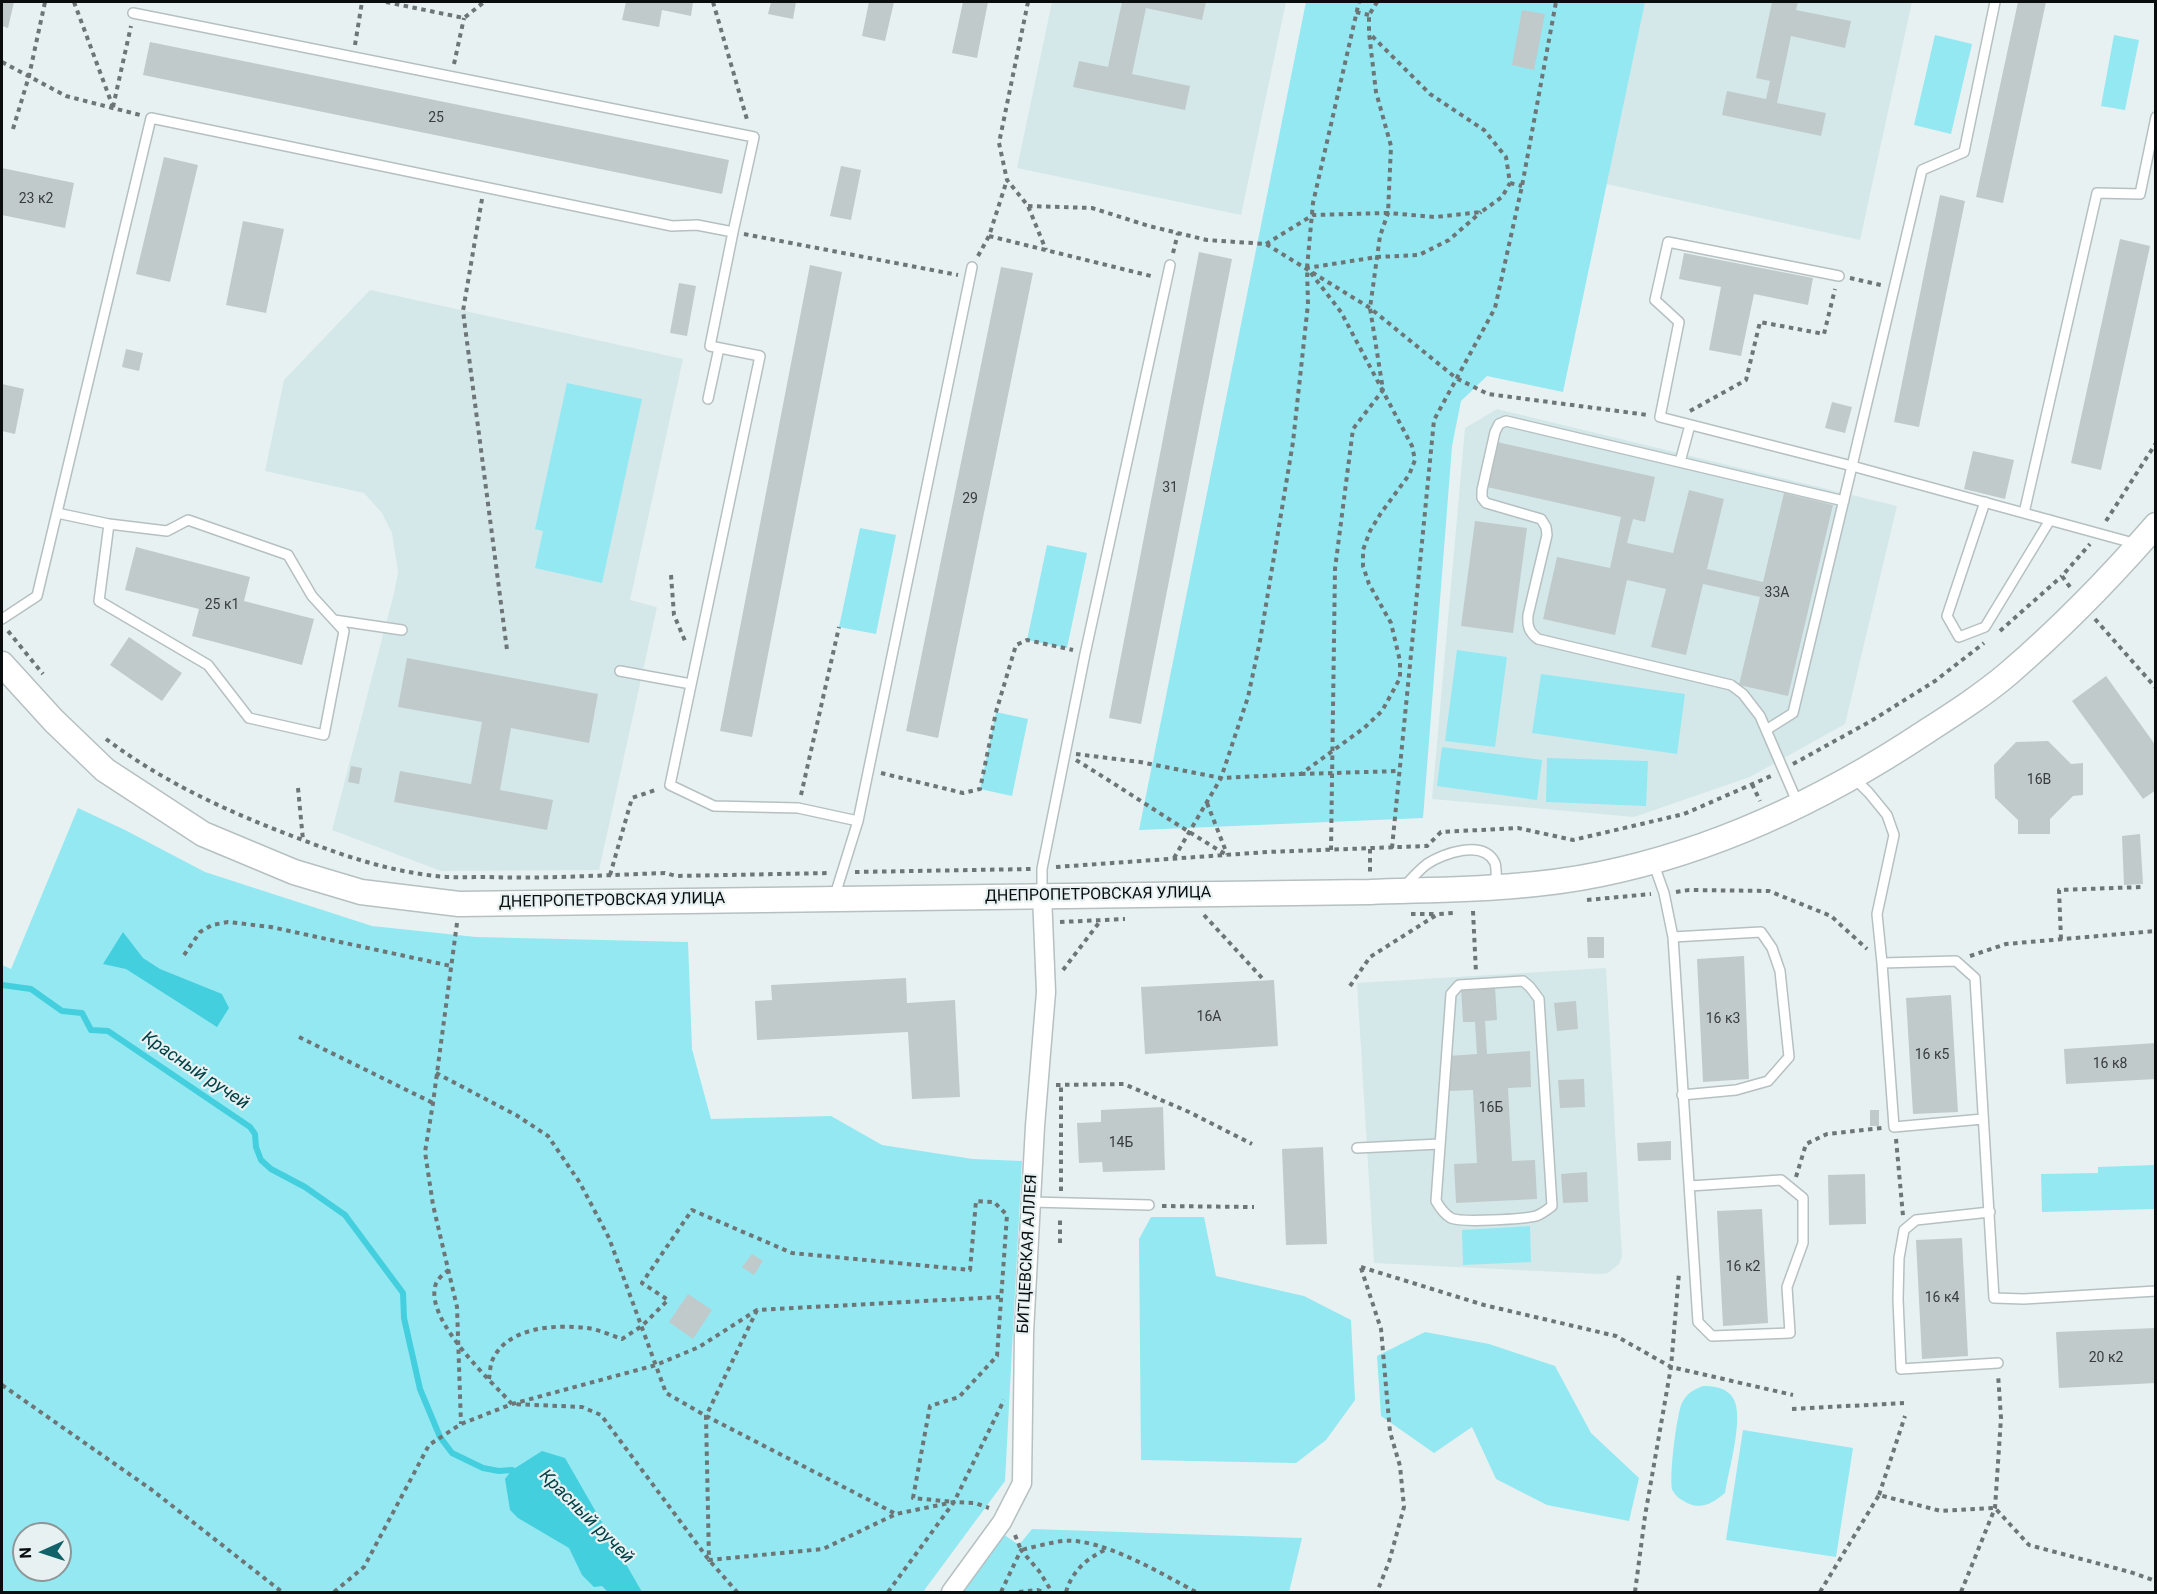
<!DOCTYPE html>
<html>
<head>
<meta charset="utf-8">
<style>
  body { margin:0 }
  #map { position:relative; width:2157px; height:1594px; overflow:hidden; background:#e7f1f2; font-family:Roboto,sans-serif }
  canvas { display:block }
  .frame { position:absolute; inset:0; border:3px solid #0a0d0e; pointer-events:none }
  .north { position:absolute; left:12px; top:1522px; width:60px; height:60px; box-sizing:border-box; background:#e7f1f2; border:2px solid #8f9697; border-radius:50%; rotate:267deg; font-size:16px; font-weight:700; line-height:24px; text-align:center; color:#0a0d0e }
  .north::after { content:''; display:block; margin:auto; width:21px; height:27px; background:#116169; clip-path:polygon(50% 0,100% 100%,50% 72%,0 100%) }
</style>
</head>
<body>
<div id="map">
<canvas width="2157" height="1594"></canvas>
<div class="frame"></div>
<div class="north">N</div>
</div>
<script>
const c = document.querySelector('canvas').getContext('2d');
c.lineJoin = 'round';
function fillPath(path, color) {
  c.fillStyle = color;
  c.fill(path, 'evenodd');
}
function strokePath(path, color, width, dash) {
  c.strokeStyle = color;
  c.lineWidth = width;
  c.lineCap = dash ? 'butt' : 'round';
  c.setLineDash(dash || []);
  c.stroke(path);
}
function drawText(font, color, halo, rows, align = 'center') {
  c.font = font + ' Roboto,sans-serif';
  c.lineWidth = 4.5;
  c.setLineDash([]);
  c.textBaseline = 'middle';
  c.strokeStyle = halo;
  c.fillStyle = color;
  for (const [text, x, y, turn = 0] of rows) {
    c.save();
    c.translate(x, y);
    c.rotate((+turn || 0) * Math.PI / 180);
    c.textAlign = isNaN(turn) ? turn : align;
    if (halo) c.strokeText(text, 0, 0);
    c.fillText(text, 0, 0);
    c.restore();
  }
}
fillPath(new Path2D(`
  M1052,2H1286L1241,215L1017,168Z
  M1588,2H1912L1860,240L1548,171Z
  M370,290L683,359L630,600L657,607L599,870L441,871L332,830L394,593L398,572L392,533L382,513L364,493L265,471L284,380Z
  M1497,409L1897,506L1845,724L1750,777L1634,817L1432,799L1465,428Z
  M1606,968L1622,1257L1619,1264L1608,1273L1600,1274L1374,1263L1357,983Z`), '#d4e8ea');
fillPath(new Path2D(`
  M1306,2H1645L1563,392L1487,376L1461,401L1452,446L1423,818L1139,830Z
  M1935,35L1972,44L1951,134L1914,125Z
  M2114,35L2139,40L2125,110L2101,106Z
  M567,383L642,399L602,583L535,568L543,531L535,529Z
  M860,528L896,535L876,634L839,627Z
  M1047,545L1087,553L1067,648L1027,640Z
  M1457,650L1507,657L1495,747L1445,741Z
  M1541,674L1685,694L1677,754L1532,733Z
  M996,712L1028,719L1012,796L980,789Z
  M1442,747L1542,760L1537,800L1437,786Z
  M1547,758L1648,761L1646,806L1546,802Z
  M78,808L125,830L205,872L372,926L476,937L688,942L692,1049L711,1119L831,1116L882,1145L973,1159L1022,1161L1005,1481L923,1592H2V965L11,969ZM24,1534H60V1570H24Z
  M2155,1165V1209L2042,1212L2041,1174L2098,1173V1167Z
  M1151,1217H1204L1216,1276L1304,1296L1351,1320L1355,1400L1326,1440L1296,1463L1141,1460L1139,1239Z
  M1530,1226L1531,1262L1463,1265L1462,1230Z
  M1425,1332L1489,1344L1555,1366L1591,1433L1639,1478L1629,1521L1547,1505L1496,1479L1472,1427L1434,1453L1381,1416L1377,1356Z
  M1703,1386C1715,1386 1727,1388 1733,1398C1745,1416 1728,1472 1725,1493C1713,1503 1702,1510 1687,1503C1682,1500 1676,1497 1673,1491C1668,1483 1677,1412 1682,1403C1687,1393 1693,1390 1703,1386Z
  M1743,1430L1853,1448L1836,1557L1726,1540Z
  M1032,1529L1302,1538L1289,1592H956L1000,1532L1019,1545Z`), '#94e8f2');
fillPath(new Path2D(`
  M123,932L143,958L160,969L222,994L229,1008L217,1027L126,969L103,964Z
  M542,1451L565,1458L642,1592H608L602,1586L594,1587L582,1575L569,1548L518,1518L510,1510L505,1479L512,1470Z`), '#44cfde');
strokePath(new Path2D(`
  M2,985L31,989L62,1011L82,1013L91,1030L108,1031L250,1127L255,1134L256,1147L261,1160L271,1169L305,1187L345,1215L403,1293L404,1318L420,1389L440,1437L452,1453L483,1468L499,1471L512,1470L519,1473`), '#44cfde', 6);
fillPath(new Path2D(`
  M2,2H14L8,28L2,26Z
  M626,2H693L691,16L662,10L659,27L622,20Z
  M771,2H796L793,19L768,14Z
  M869,2H894L885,41L862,36Z
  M963,2H988L977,58L952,53Z
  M1122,2H1206L1202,20L1146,8L1132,74L1190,86L1185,110L1073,87L1079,61L1108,67Z
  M1772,2H1798L1796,10L1851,21L1845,48L1791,36L1777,103L1826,113L1821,136L1722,115L1727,91L1766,99L1770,81L1756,78Z
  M2018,2H2046L2003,203L1976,197Z
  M1522,10L1545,14L1534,70L1512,65Z
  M150,42L729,160L722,194L143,75Z
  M164,157L198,165L170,282L136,274Z
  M841,166L861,170L851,220L830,216Z
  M2,168L74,183L65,228L2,215Z
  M1940,195L1965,201L1919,427L1894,422Z
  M243,221L284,229L266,313L226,305Z
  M2120,239L2150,246L2101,470L2071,463Z
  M1199,252L1232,259L1141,724L1109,718Z
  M1684,253L1813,278L1808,305L1754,294L1741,356L1709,350L1721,287L1679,279Z
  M810,265L842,272L752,737L720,731Z
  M1001,267L1033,273L938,738L906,731Z
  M679,283L696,286L687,336L670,333Z
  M126,349L143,353L139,371L122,367Z
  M2,384L24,389L15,434L2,431Z
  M1832,402L1852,407L1845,433L1825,428Z
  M1497,442L1655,477L1645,522L1633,519L1627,543L1673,553L1689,490L1724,499L1707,569L1763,582L1784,493L1833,505L1788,696L1739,685L1760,597L1703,584L1686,655L1651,647L1666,589L1627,580L1615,635L1543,619L1557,557L1610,568L1621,517L1487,487Z
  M1973,451L2014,460L2005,499L1964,489Z
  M1475,521L1527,528L1513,633L1461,626Z
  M136,547L250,577L244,601L314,619L302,665L192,636L199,609L125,590Z
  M129,637L182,673L162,701L110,665Z
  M407,658L598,694L589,743L511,728L500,790L553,800L547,830L394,802L400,771L471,784L482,722L398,707Z
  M2106,676L2156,746V790L2143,799L2072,701Z
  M2048,741L2071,764L2083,763V795L2073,796L2050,819V834H2018V820L1995,798L1994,765L2016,742Z
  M351,766L362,768L359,784L348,782Z
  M2140,834L2143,884L2124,885L2122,836Z
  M1587,937H1604V958H1588Z
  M1744,956L1749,1079L1703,1082L1697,959Z
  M906,978L907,1003L955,1000L960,1097L912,1099L908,1032L757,1040L755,1001L772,1000L771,985Z
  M1274,980L1278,1046L1145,1054L1141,987Z
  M1495,987L1497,1020L1485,1021L1487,1054L1530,1051L1531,1087L1508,1088L1512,1161L1535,1160L1537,1199L1456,1203L1454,1164L1477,1163L1473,1090L1450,1091L1448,1056L1477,1054L1475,1022H1463L1461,989Z
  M1951,995L1958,1112L1913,1114L1906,998Z
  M1576,1001L1578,1029L1557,1031L1554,1003Z
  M2156,1043V1079L2066,1084L2064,1049Z
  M1584,1079L1585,1107L1560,1108L1558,1080Z
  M1163,1107L1165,1170L1103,1172L1102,1162L1079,1163L1077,1123L1101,1122V1110Z
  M1870,1110H1879V1126H1870Z
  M1671,1141V1160L1638,1161L1637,1143Z
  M1323,1147L1327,1244L1286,1245L1282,1149Z
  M1587,1172L1588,1202L1563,1203L1561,1174Z
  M1865,1174L1866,1224L1829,1225L1828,1175Z
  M1762,1209L1768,1323L1723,1326L1717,1211Z
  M1962,1238L1968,1356L1922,1359L1916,1240Z
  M752,1254L763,1261L754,1275L742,1267Z
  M688,1294L712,1310L693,1339L669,1322Z
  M2156,1328V1383L2059,1388L2056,1332Z`), '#c0cacb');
const lane = new Path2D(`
  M1995,2L1964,152L1922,170L1852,466L2137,544
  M133,13L754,137L733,232
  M708,399L719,348
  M1680,462L1690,425
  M1985,502L1947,616L1959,637L1985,627L2050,520
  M57,513L109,524L99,601L208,665L249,718L324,735L344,631L312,596L288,555L188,520L167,531L109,524
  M2024,513L2097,193L2140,194L2156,117
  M2,619L37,596L151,118L672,226L697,225L733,232L710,346L760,356L670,785L714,806L798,808L858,821L834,898
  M334,620L402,630
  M620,671L691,684
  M1766,730L1793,713L1852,466L1660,417L1679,322L1655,300L1668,242L1839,276
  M1853,777L1869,793L1887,815L1894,835L1877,914L1882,963L1956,961L1975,978L1994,1298L2024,1299L2156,1291
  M1798,804L1760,716L1743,694L1731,685L1538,639C1529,632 1527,626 1528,615L1547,535L1546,527L1541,519L1486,503L1482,498V490L1495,432L1499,424L1506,421L1844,501
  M858,821L972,267
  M1653,862L1664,893L1673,937L1698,1322L1712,1336L1790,1333L1787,1287L1803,1243V1198L1781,1180L1690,1186
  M1404,887C1411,879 1419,870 1427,864C1443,853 1484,839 1495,863C1497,870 1496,880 1496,887
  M1042,895V869L1085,654L1170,265
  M1673,937L1761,932L1772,948L1780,971L1789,1057L1768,1081L1736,1090L1682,1095
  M1882,963L1894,1127L1983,1119
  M1523,981L1530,987L1539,999L1552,1206C1547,1210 1542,1214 1536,1216C1524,1219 1461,1223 1451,1218C1444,1214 1440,1208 1436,1201L1451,994L1459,985Z
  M1357,1148L1440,1144
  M1031,1202L1149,1205
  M1990,1212L1916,1220L1904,1230L1899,1258L1898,1299L1901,1369L1998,1363`);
const street = new Path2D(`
  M951,1592L1002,1522L1022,1483L1024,1333L1035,1126L1046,992L1042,895`);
const secondary = new Path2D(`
  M2,664L54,721L105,770L203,834L294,872L361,892L459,904L1370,892C1447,889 1525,890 1601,874C1718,850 1828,797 1927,731C1955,713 1983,695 2009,673C2061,628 2110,578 2156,525`);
strokePath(lane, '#b6c0c1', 12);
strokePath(street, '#b6c0c1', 21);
strokePath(secondary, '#b6c0c1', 27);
strokePath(new Path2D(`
  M74,2L113,107
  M386,2L464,18L484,2
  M713,2L748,123
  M1028,2L999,143L1007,180L1028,206L1046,250
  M1356,12L1369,15
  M355,45L362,2
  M2,62L66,96L140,115
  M454,64L464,18
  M113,107L131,26
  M13,129L29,76L45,2
  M1510,183L1522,186
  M482,199L463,311L507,650
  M1028,206L1092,208L1149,226L1207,240L1266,244L1370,308L1456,378L1488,394L1648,415
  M744,234L958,275
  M989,236L1155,277
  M1266,244L1313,215L1388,213L1391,146L1376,92L1369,33V15L1377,2
  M1173,253L1178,233
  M978,256L989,236L1007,180
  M1850,278L1881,285
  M1690,411L1746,380L1760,322L1824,334L1835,289
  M2106,521L2156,443
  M671,575L674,615L685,641
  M2070,587L2062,576L2090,544
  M2095,619L2156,688
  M8,631L43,674
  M2000,631L2062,576
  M106,739C166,784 231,813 300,839C344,856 389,871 436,876C453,878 470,877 487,877C546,879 605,875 665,873L676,876L830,873
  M1076,754L1140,762L1221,778L1301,774L1364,728L1382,711L1393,691L1400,678V661L1391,623L1369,584L1363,566V550L1370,531L1381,513L1409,475L1415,460L1412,446L1341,312L1307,268L1377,257L1419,255L1449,240L1481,212
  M1076,760C1127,791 1176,825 1227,855
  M1793,764L1871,721L1935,681L1984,643
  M881,773L963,793L980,789L996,712L1016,645L1027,640L1073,650
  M1301,774L1399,771
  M1752,784L1760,801
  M298,788L303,840
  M801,795L839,627
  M1207,803L1227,854
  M1392,848L1434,420L1495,308L1522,186L1556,2
  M1370,849V872
  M1331,850L1335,569L1353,429L1383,390L1370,308L1380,236L1388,213L1435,217L1481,212L1502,197L1510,183L1506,157L1484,130L1430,94L1369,33
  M1174,858L1221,778L1248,697L1260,641L1293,442L1308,304L1307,268L1313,203L1359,2
  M1056,867L1267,852L1427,846L1441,832L1518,828L1573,840L1684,814L1771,776
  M855,872L1031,869
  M610,875L632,798L658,789
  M1676,892L1689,890L1769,891L1831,916L1867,949
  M1587,900L1651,894
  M1473,911L1476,973
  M1411,914H1436
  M1204,915L1262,978
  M1060,922L1125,919
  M457,923L433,1103L425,1152L433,1205L457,1307L461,1424
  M2061,939L2059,890L2142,887
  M184,955L200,932L212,925L228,922L271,927L451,966
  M1970,956L2006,944L2156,931
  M1063,970L1101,920
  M1350,986L1370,957L1438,914L1454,913
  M299,1037L433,1103
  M436,1073L516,1115L548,1136L580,1183L609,1238L666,1393L706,1416L896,1514
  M1056,1085L1124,1084L1189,1112L1252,1144
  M1896,1139L1903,1216
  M1796,1177L1806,1144L1827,1134L1882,1128
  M1061,1191V1085
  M1162,1206L1254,1207
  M1060,1243V1216
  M1361,1267L1484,1305L1616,1336L1671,1367L1793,1395
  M1361,1268L1381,1329L1390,1432L1400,1466L1404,1507L1389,1562L1377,1592
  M449,1270C443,1274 436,1280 435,1287C427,1322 490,1380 512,1404L582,1407L601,1415L709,1560L737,1592
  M757,1310L706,1416L709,1560L823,1549L896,1514L954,1502L975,1503L989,1508
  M489,1379C490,1374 490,1366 492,1361C506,1327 555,1324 586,1328C598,1329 610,1335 622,1339L642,1326L668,1300L642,1283L692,1210L792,1253L970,1270L976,1201L994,1202L1007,1215L997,1356L959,1397L930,1406L913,1498L954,1502
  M2,1385L152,1490L282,1592
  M1792,1409L1904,1403
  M1879,1495L1905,1416
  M1015,1535L1021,1550C1034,1547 1048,1543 1062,1541C1101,1537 1162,1574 1196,1592
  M334,1592L364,1567L429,1445L461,1424L512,1404L656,1365L699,1347L757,1310L1000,1297
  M888,1592L954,1502L1004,1400
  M1001,1592L1021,1550L1039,1571L1052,1592
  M1019,1592L1038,1590L1043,1592
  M1066,1592C1072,1571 1087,1558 1107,1549
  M1635,1592L1645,1516L1671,1367L1679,1273
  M1820,1592L1879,1495L1941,1511L1995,1508L2029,1545L2130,1572L2156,1581
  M1961,1592L1995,1508L2001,1418L1998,1374`), '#6e7576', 4, [4.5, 4.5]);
strokePath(lane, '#fff', 9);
strokePath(street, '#fff', 18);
strokePath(secondary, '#fff', 24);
drawText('14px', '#383c3d', null, [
  ["25",436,118],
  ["23 к2",36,199],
  ["31",1170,488],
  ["29",970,499],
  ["33А",1777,593],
  ["25 к1",222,605],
  ["16В",2039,780],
  ["16А",1209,1017],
  ["16 к3",1723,1019],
  ["16 к5",1932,1055],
  ["16 к8",2110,1064],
  ["16Б",1491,1108],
  ["14Б",1121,1143],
  ["16 к2",1743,1267],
  ["16 к4",1942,1298],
  ["20 к2",2106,1358]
]);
drawText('16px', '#0a0d0e', '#e7f1f2', [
  ["ДНЕПРОПЕТРОВСКАЯ УЛИЦА",1098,895,-1],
  ["ДНЕПРОПЕТРОВСКАЯ УЛИЦА",612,901,-1],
  ["БИТЦЕВСКАЯ АЛЛЕЯ",1028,1254,-87]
]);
drawText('italic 18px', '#004046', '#e7f1f2', [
  ["Красный ручей",195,1071,34],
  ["Красный ручей",586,1517,45]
]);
</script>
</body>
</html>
